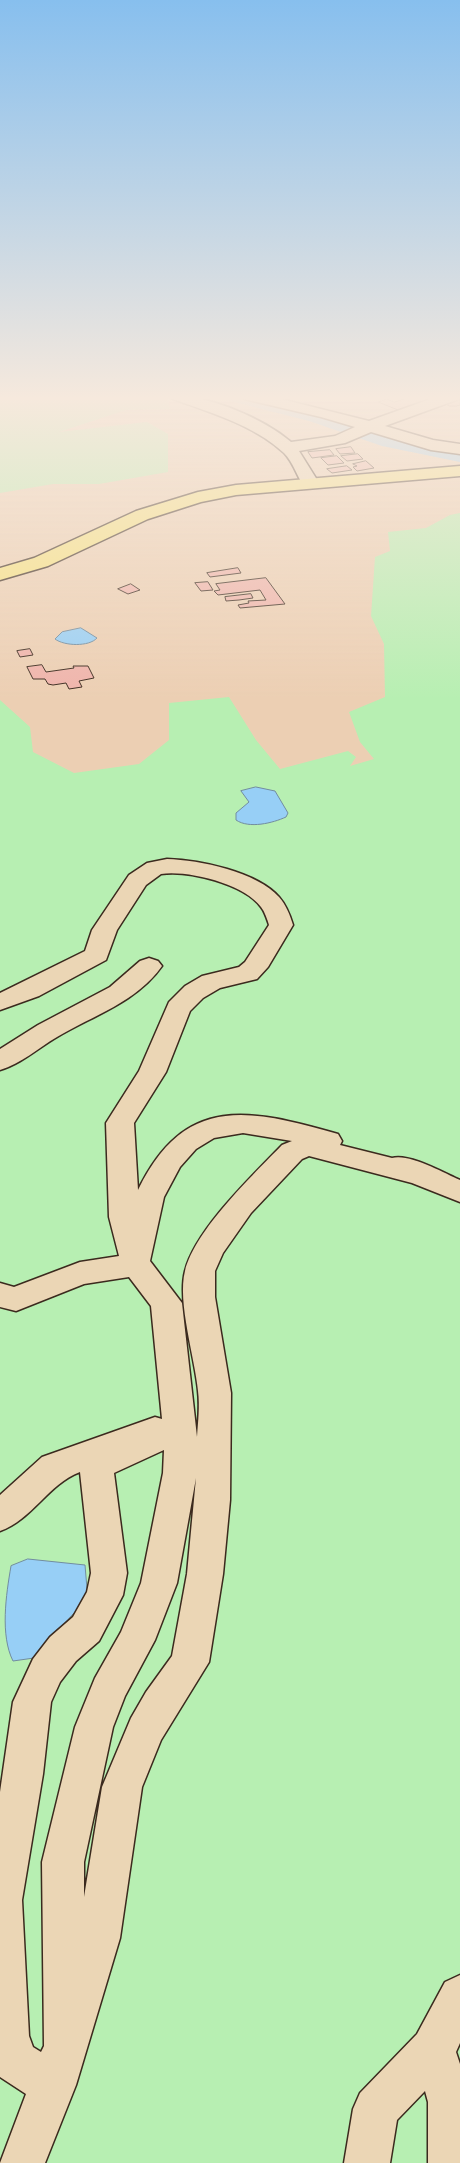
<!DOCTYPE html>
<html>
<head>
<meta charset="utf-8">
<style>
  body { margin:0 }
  canvas { display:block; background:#eccfb3 }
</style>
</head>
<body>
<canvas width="460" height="2163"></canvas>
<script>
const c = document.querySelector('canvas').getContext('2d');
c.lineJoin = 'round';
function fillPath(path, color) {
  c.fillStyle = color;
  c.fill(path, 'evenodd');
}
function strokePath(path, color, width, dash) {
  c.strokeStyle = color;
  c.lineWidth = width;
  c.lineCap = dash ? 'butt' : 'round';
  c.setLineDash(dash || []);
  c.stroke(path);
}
fillPath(new Path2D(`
  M0,396H162L168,398L170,409L126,410L59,432L147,422L168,434V472L99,484H53L0,493Z
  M460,513V2163H0V700L30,727L33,752L74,773L139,764L169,740V703L229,697L256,740L280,769L348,751L356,757L350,766L374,759L360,742L349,712L385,697L384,644L371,616L375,557L390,551L388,532L426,528L450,515Z`), '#b7efb2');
const water = new Path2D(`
  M81,628L97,638C89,647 64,646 55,639L62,632Z
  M256,787L275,791L288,813L286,817C273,823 249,829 236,820V813L249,802L241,791Z
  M28,1559L85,1565L88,1601L72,1615L34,1658L13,1661C0,1635 6,1595 11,1566Z`);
fillPath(water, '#97cff6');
strokePath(water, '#728da0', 1);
fillPath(new Path2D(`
  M223,396H258L323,412L395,436L460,448V462L382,446L309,421L226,400Z`), '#97cff6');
const building = new Path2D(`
  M414,396H427L436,400L398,410L378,402L387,399L394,402Z
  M460,399V405L457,406H449L443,402Z
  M351,447L355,453L340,454L336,449Z
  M330,450L334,455L312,458L308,452Z
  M358,454L363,459L347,461L341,456Z
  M337,456L344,463L328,465L321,458Z
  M366,461L374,468L357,471L353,467L357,466L353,464Z
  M347,466L352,470L332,473L327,469Z
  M238,568L241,573L210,577L207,573Z
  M266,578L285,604L240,608L238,605L249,603L248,601L266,600L260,590L218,595L214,591L220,590L216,584Z
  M208,582L213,590L201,591L195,583Z
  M131,584L140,590L128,594L118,589Z
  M251,594L253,598L239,600L226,601L225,597Z
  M30,649L33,655L20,657L17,651Z
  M42,665L46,672L74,668L73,666H88L94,678L79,681L82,687L69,689L66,683L53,685L48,684L45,679H33L27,667Z`);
fillPath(building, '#efb4ab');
strokePath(building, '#3b2a1e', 1);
const minor = new Path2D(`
  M170,396C207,394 263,418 291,442L335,436L355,427L321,417L244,399L241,396H269L369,421L439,396H460L459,399L385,426L433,440L460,444V454L431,450L371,432L345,443L299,451L319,483L316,487H304C297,476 293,462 284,453C254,425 211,413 173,399Z
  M167,859C200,860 257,872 279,897C286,905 290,915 293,925L268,967L257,979L220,988L203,998L190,1011L166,1072L134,1123L138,1190C185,1093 250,1109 338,1134L342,1141L340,1145L392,1158C409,1153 444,1173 460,1180V1202L412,1183L309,1156L302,1159L251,1213L223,1253L215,1271V1297L231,1393L230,1500L223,1574L209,1662L161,1740L142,1787L120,1938L76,2085L45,2163H0L26,2094L0,2077V1792L13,1702L33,1659L50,1637L73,1617L87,1592L91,1573L80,1472C48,1484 32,1520 0,1531V1495L42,1457L155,1417L162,1419L151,1306L129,1277L84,1284L16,1311L0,1307V1283L14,1287L80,1262L119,1256L109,1217L106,1123L139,1071L169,1002L185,986L202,976L239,967L245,962L269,925C267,919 265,912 261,907C244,884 188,870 161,874L146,885L117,930L106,960L39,996L0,1010V993L85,951L92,930L129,875L147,863ZM243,1133L292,1141L282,1145C253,1175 195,1230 185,1271C177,1302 195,1358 198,1391C200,1406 198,1422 197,1437L182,1303L150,1261L164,1197L180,1167L196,1149L214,1138ZM164,1450L163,1473L141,1583L121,1632L95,1678L75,1727L42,1862L44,2046L41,2052L33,2047L29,2036L22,1900L43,1774L51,1702L60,1682L76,1661L99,1641L123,1595L127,1573L114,1473ZM196,1478L187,1574L172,1656L146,1692L131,1718L102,1787L84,1897V1862L113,1727L125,1696L155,1640L177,1583Z
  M149,958L158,961L162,966C137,1002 92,1016 57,1037C38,1048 21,1064 0,1070V1049L38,1025L110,987L140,961Z
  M460,1975V2043L456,2052L460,2064V2163H428V2102L425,2091L397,2120L390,2163H344L353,2109L360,2093L417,2034L445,1982Z`);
const major = new Path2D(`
  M460,466V476L236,495L201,502L148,519L48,566L0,580V568L34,558L136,511L198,492L236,485Z`);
strokePath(minor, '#3b2a1e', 3);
strokePath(major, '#3b2a1e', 3);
fillPath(minor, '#ebd6b5');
fillPath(major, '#f6e281');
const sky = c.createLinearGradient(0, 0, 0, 699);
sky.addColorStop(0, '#87bfee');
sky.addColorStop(0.57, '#f6e9dd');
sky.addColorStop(1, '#f6e9dd00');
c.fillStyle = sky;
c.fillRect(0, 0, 460, 699);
</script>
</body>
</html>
